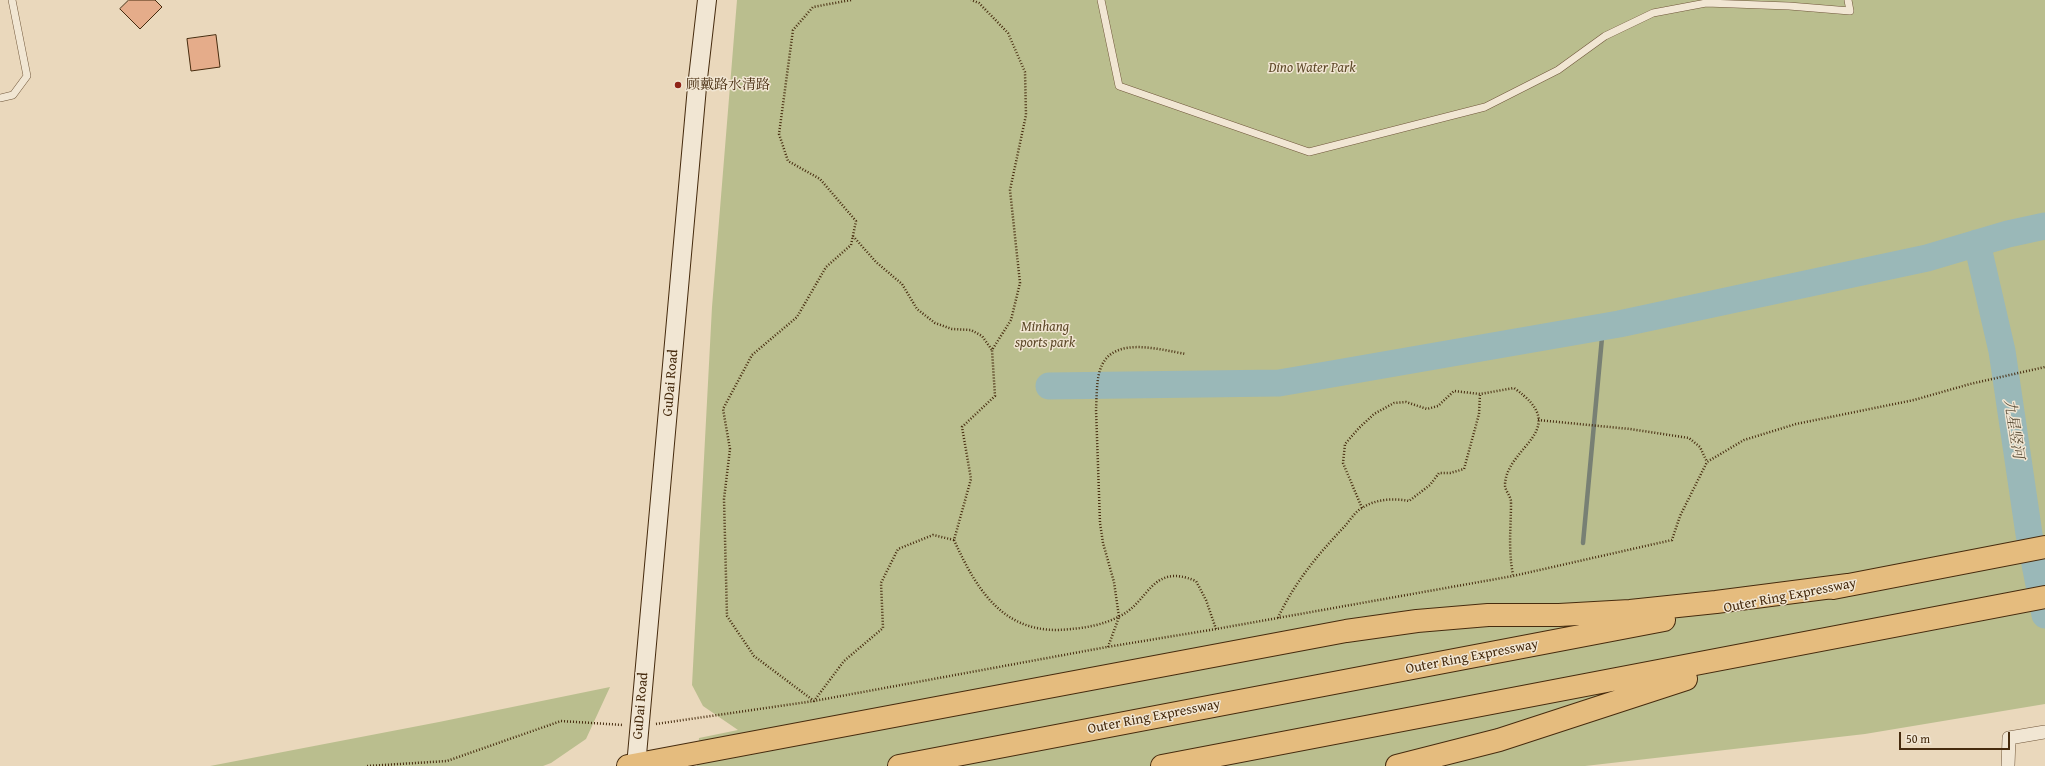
<!DOCTYPE html>
<html>
<head>
<meta charset="utf-8">
<style>
  body { margin:0 }
  #map { position:relative; width:2045px; height:766px; overflow:hidden; background:#ead8bc; font-family:"Gentium Book Plus",serif }
  canvas { display:block }
  .scale { position:absolute; left:1899px; top:732px; width:111px; height:18px; box-sizing:border-box; border:2px solid #462b0e; border-top:0; padding-left:5px; font-size:12px; line-height:14px; white-space:nowrap; color:#462b0e; -webkit-text-stroke:3px #f1e6d3; paint-order:stroke }
</style>
</head>
<body>
<div id="map">
<canvas width="2045" height="766"></canvas>
<div class="scale">50 m</div>
</div>
<script>
const c = document.querySelector('canvas').getContext('2d');
c.lineJoin = 'round';
function fillPath(path, color) {
  c.fillStyle = color;
  c.fill(path, 'evenodd');
}
function strokePath(path, color, width, dash) {
  c.strokeStyle = color;
  c.lineWidth = width;
  c.lineCap = dash ? 'butt' : 'round';
  c.setLineDash(dash || []);
  c.stroke(path);
}
function drawText(font, color, halo, rows, align = 'center') {
  c.font = font + ' "Gentium Book Plus","Noto Serif SC",serif';
  c.lineWidth = 3;
  c.setLineDash([]);
  c.textBaseline = 'middle';
  c.strokeStyle = halo;
  c.fillStyle = color;
  for (const [text, x, y, turn = 0] of rows) {
    c.save();
    c.translate(x, y);
    c.rotate((+turn || 0) * Math.PI / 180);
    c.textAlign = isNaN(turn) ? turn : align;
    if (halo) c.strokeText(text, 0, 0);
    c.fillText(text, 0, 0);
    c.restore();
  }
}
fillPath(new Path2D(`
  M737,0H2045V704L1865,734L1585,766H697L699,738L738,730L703,706L692,685L712,307Z
  M610,687L586,739L551,763L543,766H210L439,722Z`), '#babe8e');
strokePath(new Path2D(`
  M1583,543L1603,327`), '#788074', 4.5);
strokePath(new Path2D(`
  M1977,243L2002,351L2029,534L2045,615
  M1049,386L1279,383L1326,375L1619,324L1927,258L2008,234L2045,226`), '#9ab8b8', 27);
const building = new Path2D(`
  M129,0H155L162,7L140,29L120,9Z
  M216,35L220,67L191,71L187,39Z`);
fillPath(building, '#e5ac8a');
strokePath(building, '#462b0e', 1);
const service = new Path2D(`
  M1101,0L1119,86L1309,152L1485,107L1558,70L1605,36L1653,13L1706,3L1789,6L1850,11L1848,0
  M0,98L13,95L27,76L12,0`);
const minor = new Path2D(`
  M2008,766L2009,738L2045,732`);
const secondary = new Path2D(`
  M636,766L697,87L707,0`);
const motorway = new Path2D(`
  M1833,588L2045,547
  M628,766L1346,631L1417,621L1488,615H1559L1630,611L1716,602L1848,585
  M899,766L1664,620
  M1162,766L2045,597
  M1397,766L1499,740L1686,679`);
strokePath(service, '#6f563a', 8);
strokePath(minor, '#6f563a', 14);
strokePath(secondary, '#462b0e', 20);
strokePath(motorway, '#462b0e', 24);
strokePath(new Path2D(`
  M851,0L813,7L793,30L779,134L788,161L820,179L856,221L851,245L826,267L797,317L752,355L723,409L730,449L724,499L727,616L754,656L814,701L844,661L883,628L881,583L898,549L933,535L954,540L971,479L962,427L995,396L992,350L1011,320L1020,283L1010,190L1026,115L1025,72L1008,33L979,3L971,0
  M853,236L876,262L902,284L917,309L935,323L952,329L971,330L982,336L992,350
  M1538,420L1630,429L1689,438L1700,447L1707,462
  M1362,508L1343,463L1345,444L1359,428L1374,414L1394,403L1406,402L1427,409L1438,406L1454,391L1480,394L1514,388C1574,430 1506,446 1505,485C1505,491 1511,496 1511,502C1511,529 1508,548 1513,575
  M954,540C978,593 1006,637 1071,629C1086,628 1105,624 1118,617C1150,603 1150,562 1196,581L1206,600L1216,629
  M1278,618C1294,583 1319,553 1345,526C1350,520 1355,512 1362,508C1375,499 1394,498 1409,501L1430,485L1439,473H1450L1464,469L1479,414L1480,394
  M1108,647L1119,617L1114,582L1103,543L1100,523L1096,409C1097,396 1096,377 1102,365C1116,336 1161,350 1186,354
  M656,724L814,701L1107,647L1216,629L1513,576L1672,540L1680,516L1707,462L1744,440L1796,424L1914,400L1970,384L2045,367
  M367,766L447,761L561,721L623,725`), '#462b0e', 2.5, [1, 2]);
strokePath(service, '#f1e6d3', 7);
strokePath(minor, '#f1e6d3', 13);
strokePath(secondary, '#f1e6d3', 18);
strokePath(motorway, '#e5bc7e', 22);
for (const [x, y, r, color] of [
  [678,85,4,"#8f2418"]
]) {
  const dot = new Path2D();
  dot.arc(x, y, r, 0, 2 * Math.PI);
  c.fillStyle = color;
  c.fill(dot);
  strokePath(dot, '#f1e6d3', 1.5);
}
drawText('italic 14px', '#5d4828', '#f1e6d3', [
  ["Dino Water Park",1312,68],
  ["Minhang",1045,327],
  ["sports park",1045,343]
]);
drawText('14px', '#462b0e', '#f1e6d3', [
  ["顾戴路水清路",686,85]
], 'left');
drawText('14px', '#462b0e', '#f1e6d3', [
  ["GuDai Road",671,383,-85],
  ["Outer Ring Expressway",1790,596,-11],
  ["Outer Ring Expressway",1472,657,-11],
  ["GuDai Road",641,706,-85],
  ["Outer Ring Expressway",1154,717,-11]
]);
drawText('italic 15px', '#5b4e38', '#f1e6d3', [
  ["九星竖河",2013,429,81]
]);
</script>
</body>
</html>
